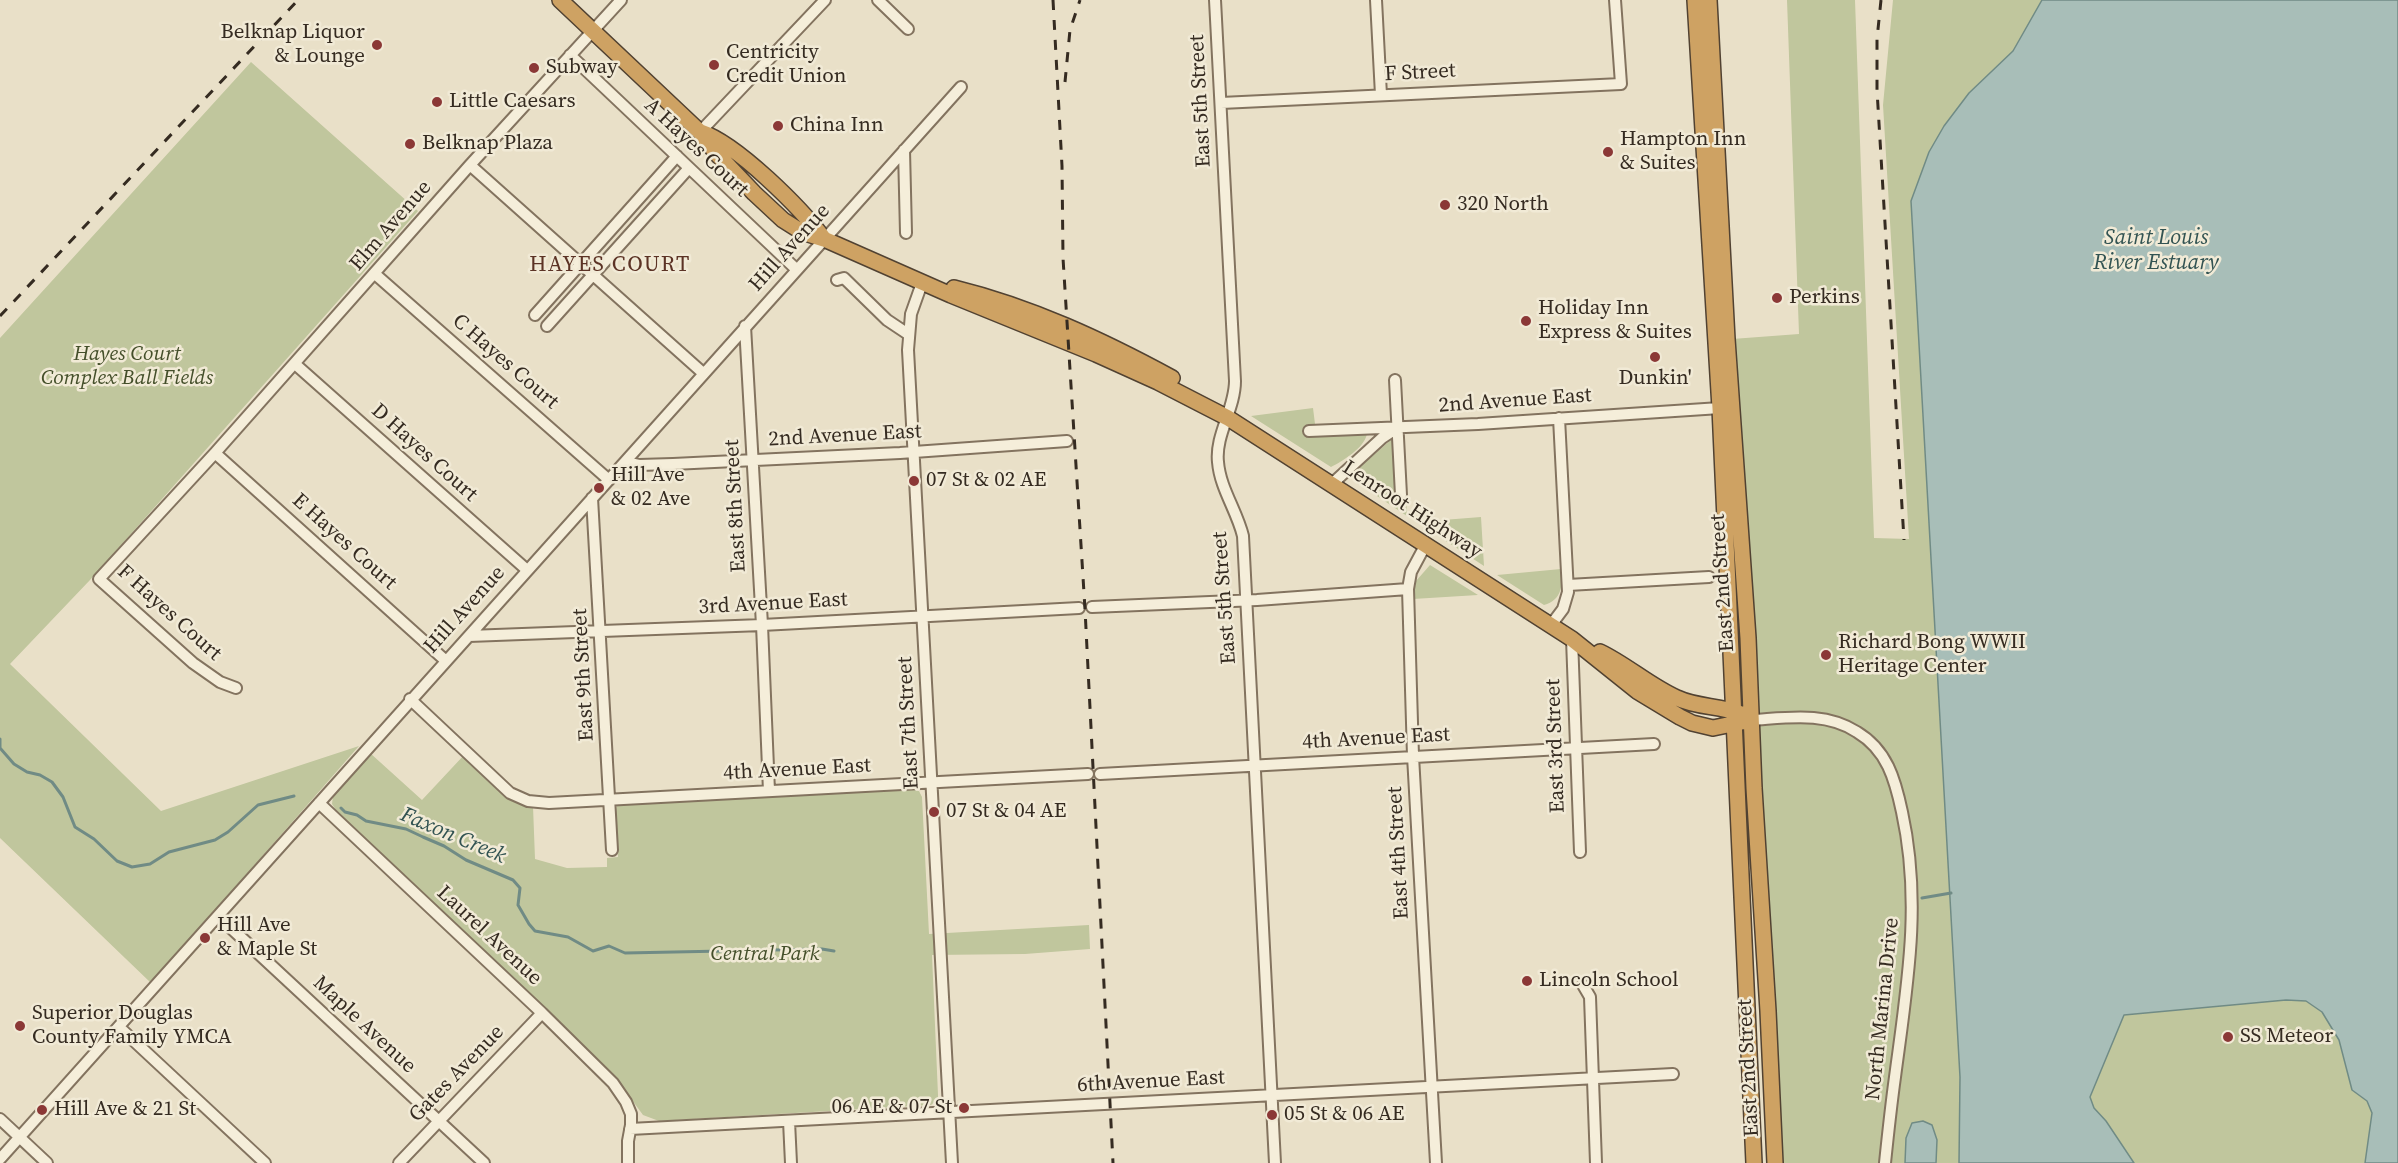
<!DOCTYPE html>
<html>
<head>
<meta charset="utf-8">
<style>
  body { margin:0 }
  canvas { display:block; background:#e9e0c8 }
</style>
</head>
<body>
<canvas width="2398" height="1163"></canvas>
<script>
const c = document.querySelector('canvas').getContext('2d');
c.lineJoin = 'round';
function fillPath(path, color) {
  c.fillStyle = color;
  c.fill(path, 'evenodd');
}
function strokePath(path, color, width, dash) {
  c.strokeStyle = color;
  c.lineWidth = width;
  c.lineCap = dash ? 'butt' : 'round';
  c.setLineDash(dash || []);
  c.stroke(path);
}
function drawText(font, color, halo, rows, align = 'center') {
  c.font = font + ' "Source Serif 4",serif';
  c.lineWidth = 5;
  c.setLineDash([]);
  c.textBaseline = 'middle';
  c.strokeStyle = halo;
  c.fillStyle = color;
  for (const [text, x, y, turn = 0] of rows) {
    c.save();
    c.translate(x, y);
    c.rotate((+turn || 0) * Math.PI / 180);
    c.textAlign = isNaN(turn) ? turn : align;
    if (halo) c.strokeText(text, 0, 0);
    c.fillText(text, 0, 0);
    c.restore();
  }
}
fillPath(new Path2D(`
  M1787,0H1855L1874,538L1909,539L1883,105L1893,0H2042L2013,51L1969,93L1944,126L1929,152L1911,201L1960,1077L1959,1163H1779L1732,339L1799,334Z
  M251,62L418,211L90,580L10,664L161,811L359,746L151,983L0,838V338Z
  M1313,408L1315,424L1307,426L1308,435L1367,434C1364,448 1343,461 1331,467L1251,416Z
  M1392,439L1397,495H1406L1407,516L1356,482L1360,467Z
  M1481,517L1484,566L1417,522Z
  M1430,565L1478,595L1413,599L1416,581Z
  M1561,569C1563,585 1562,600 1544,605L1497,575Z
  M370,753L422,800L465,754L518,803L533,806L535,859L567,868L607,867V858L618,857L616,813L617,803L912,788L919,791L922,797L929,934L1089,925L1090,949L1025,954L932,955L938,1095V1099L931,1105L659,1121L643,1115L621,1085L582,1043L336,810L332,804L333,796Z
  M2285,1000L2306,1001L2322,1012L2339,1040L2352,1090L2368,1101L2372,1113L2365,1163H2134L2106,1121L2094,1108L2090,1097L2124,1015Z`), '#c0c69d');
const water = new Path2D(`
  M2042,0H2398V1163H2365L2372,1113L2367,1101L2352,1090L2339,1040L2322,1012L2306,1001L2286,1000L2124,1015L2090,1097L2094,1108L2106,1121L2134,1163H1959L1960,1077L1911,201L1929,152L1944,126L1969,93L2013,51Z
  M1923,1121L1932,1125L1937,1140L1936,1163H1905L1906,1138L1912,1123Z`);
fillPath(water, '#a8beb8');
strokePath(water, '#708b85', 1.5);
strokePath(new Path2D(`
  M0,739V748L14,764L27,772L40,775L52,782L63,797L75,827L94,839L117,861L132,867L150,864L169,852L215,840L228,832L258,805L294,796
  M341,808L345,812L357,815L366,821L406,829L423,837L444,846L466,860L513,880L520,888L518,905L529,924L535,931L568,937L593,951L609,946L625,953L822,949L834,951
  M1922,898L1951,893`), '#708b85', 3);
const minor = new Path2D(`
  M878,0L908,29
  M1215,0L1235,381C1235,409 1215,435 1218,462C1220,488 1237,511 1243,536L1275,1163
  M1376,0L1381,95
  M570,55L796,269
  M1221,103L1621,84L1615,0
  M700,132L825,0
  M904,150L906,233
  M470,165L703,373
  M375,274L609,480
  M837,280L844,278L887,320L908,334
  M922,283L911,314L908,350L952,1163
  M535,315L677,156
  M547,326L689,168
  M745,326L762,625L769,791
  M295,364L527,570
  M1395,380L1401,495
  M1309,431L1478,424L1720,408
  M215,453L446,661
  M625,462L639,465L673,464L900,453L1067,441
  M1333,483L1382,438L1397,428
  M592,498L612,850
  M1426,544L1411,572L1408,589L1413,756L1436,1163
  M1568,585L1709,577
  M1092,607L1257,600L1408,589
  M1551,625L1563,609L1568,592L1559,418
  M469,636L762,625L1079,608
  M1572,639L1580,852
  M236,688L220,682L193,663L99,579L215,453L470,165L621,0
  M410,699L510,793L528,801L549,803L1088,774
  M1751,720C1787,718 1825,711 1857,732C1887,750 1895,779 1902,812C1922,903 1907,986 1895,1077C1891,1106 1888,1134 1885,1163
  M1100,774L1654,744
  M319,803L542,1013L613,1083L626,1102L631,1114V1125L628,1141V1163
  M218,916L484,1163
  M1583,985L1590,997L1596,1163
  M119,1027L265,1163
  M0,1119L47,1163
  M789,1121L791,1163
  M630,1129L1673,1074
  M0,1159L961,87
  M399,1163L542,1013`);
const highway = new Path2D(`
  M560,0L700,132L716,153L754,193L783,220L802,232L824,239L951,295L1096,354L1158,382L1228,418L1572,639L1637,691L1680,717L1692,723L1713,728L1751,720
  M1695,0L1720,408L1754,1163
  M1709,0L1727,339L1748,638L1754,788L1768,1011L1775,1163
  M701,132C737,144 801,208 824,239
  M954,288C1031,307 1102,340 1172,378
  M1600,652C1627,665 1650,686 1677,698C1698,708 1720,705 1741,714`);
strokePath(minor, '#83735f', 14);
strokePath(highway, '#514232', 18);
strokePath(minor, '#f5eeda', 10);
strokePath(highway, '#cea263', 15);
strokePath(new Path2D(`
  M1053,0L1062,166L1063,258L1085,609L1113,1163
  M1881,0L1877,39V90L1904,540
  M1065,82L1070,30L1080,0
  M0,316L298,0`), '#352b21', 3, [10, 10]);
for (const [x, y, r, color] of [
  [377,45,6,"#8b3836"],
  [714,65,6,"#8b3836"],
  [534,68,6,"#8b3836"],
  [437,102,6,"#8b3836"],
  [778,126,6,"#8b3836"],
  [410,144,6,"#8b3836"],
  [1608,152,6,"#8b3836"],
  [1445,205,6,"#8b3836"],
  [1777,298,6,"#8b3836"],
  [1526,321,6,"#8b3836"],
  [1655,357,6,"#8b3836"],
  [914,481,6,"#8b3836"],
  [599,488,6,"#8b3836"],
  [1826,655,6,"#8b3836"],
  [934,812,6,"#8b3836"],
  [205,938,6,"#8b3836"],
  [1527,981,6,"#8b3836"],
  [20,1026,6,"#8b3836"],
  [2228,1037,6,"#8b3836"],
  [964,1108,6,"#8b3836"],
  [42,1110,6,"#8b3836"],
  [1272,1115,6,"#8b3836"]
]) {
  const dot = new Path2D();
  dot.arc(x, y, r, 0, 2 * Math.PI);
  c.fillStyle = color;
  c.fill(dot);
  strokePath(dot, '#f1ead6', 2);
}
drawText('21px', '#352b21', '#f1ead6', [
  ["Belknap Liquor",365,33,"right"],
  ["& Lounge",365,57,"right"],
  ["Centricity",726,53],
  ["Credit Union",726,77],
  ["Subway",546,68],
  ["Little Caesars",449,102],
  ["China Inn",790,126],
  ["Hampton Inn",1620,140],
  ["& Suites",1620,164],
  ["Belknap Plaza",422,144],
  ["320 North",1457,205],
  ["Perkins",1789,298],
  ["Holiday Inn",1538,309],
  ["Express & Suites",1538,333],
  ["Dunkin'",1655,379,"center"],
  ["Hill Ave",611,476],
  ["& 02 Ave",611,500],
  ["07 St & 02 AE",926,481],
  ["Richard Bong WWII",1838,643],
  ["Heritage Center",1838,667],
  ["07 St & 04 AE",946,812],
  ["Hill Ave",217,926],
  ["& Maple St",217,950],
  ["Lincoln School",1539,981],
  ["Superior Douglas",32,1014],
  ["County Family YMCA",32,1038],
  ["SS Meteor",2240,1037],
  ["06 AE & 07 St",952,1108,"right"],
  ["Hill Ave & 21 St",54,1110],
  ["05 St & 06 AE",1284,1115]
], 'left');
drawText('21px', '#352b21', '#f1ead6', [
  ["F Street",1420,73,-3],
  ["East 5th Street",1201,101,-93],
  ["A Hayes Court",696,148,43],
  ["Elm Avenue",391,226,-49],
  ["Hill Avenue",790,248,-48],
  ["C Hayes Court",505,362,41],
  ["2nd Avenue East",1515,401,-4],
  ["2nd Avenue East",845,436,-3],
  ["D Hayes Court",424,453,42],
  ["East 8th Street",736,506,-93],
  ["Lenroot Highway",1412,510,33],
  ["E Hayes Court",344,542,42],
  ["East 2nd Street",1723,583,-94],
  ["East 5th Street",1225,598,-94],
  ["3rd Avenue East",773,604,-3],
  ["Hill Avenue",465,610,-48],
  ["F Hayes Court",169,613,42],
  ["East 9th Street",584,675,-93],
  ["East 7th Street",909,723,-93],
  ["4th Avenue East",1376,739,-3],
  ["East 3rd Street",1556,746,-92],
  ["4th Avenue East",797,770,-3],
  ["East 4th Street",1399,853,-93],
  ["Laurel Avenue",489,936,43],
  ["North Marina Drive",1883,1009,-84],
  ["Maple Avenue",364,1025,43],
  ["East 2nd Street",1749,1068,-93],
  ["Gates Avenue",457,1074,-46],
  ["6th Avenue East",1151,1082,-3]
]);
drawText('italic 21px', '#444f2a', '#f1ead6', [
  ["Hayes Court",127,355],
  ["Complex Ball Fields",127,379],
  ["Central Park",765,955]
]);
drawText('italic 22px', '#325352', '#f1ead6', [
  ["Saint Louis",2156,238],
  ["River Estuary",2156,263],
  ["Faxon Creek",453,836,23]
]);
c.letterSpacing = '1.5px';
drawText('22px', '#5c3325', '#f1ead6', [
  ["HAYES COURT",610,265]
]);
c.letterSpacing = '0px';
</script>
</body>
</html>
